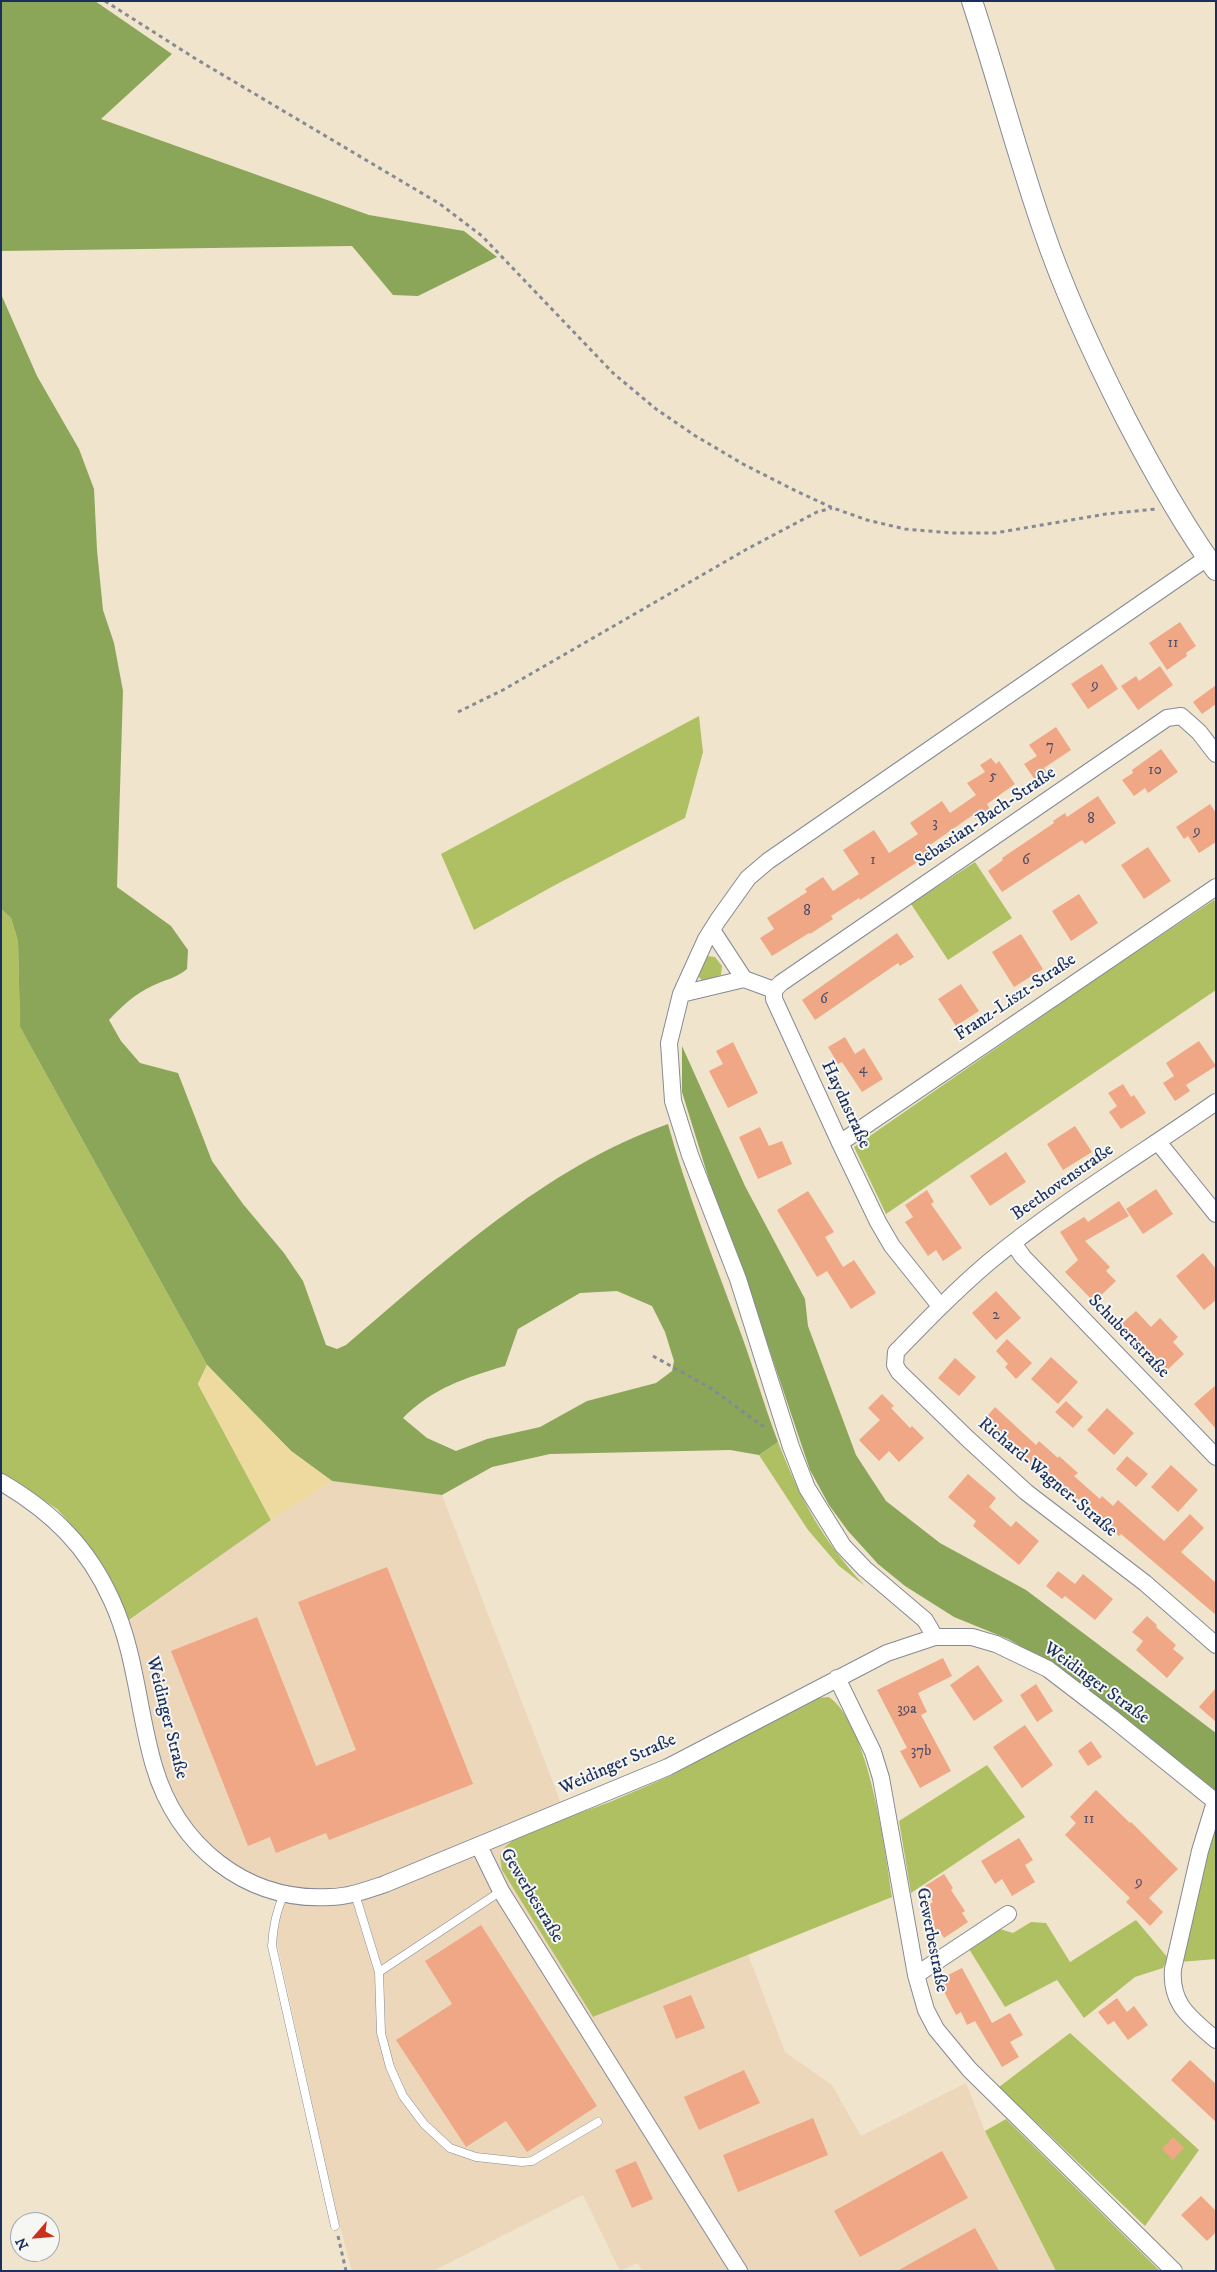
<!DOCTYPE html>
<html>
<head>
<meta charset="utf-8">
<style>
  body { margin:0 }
  #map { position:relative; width:1217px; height:2272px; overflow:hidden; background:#f0e5cc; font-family:"IM FELL DW Pica",serif }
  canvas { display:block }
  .frame { position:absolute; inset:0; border:2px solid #1b2f5e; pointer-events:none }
  .north { position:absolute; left:10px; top:2212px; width:50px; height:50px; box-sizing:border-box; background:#f6f6f2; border:1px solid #9ea6b7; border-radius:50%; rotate:243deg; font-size:14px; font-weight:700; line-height:20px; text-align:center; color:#1b2f5e }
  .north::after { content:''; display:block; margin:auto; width:18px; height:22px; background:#c8321e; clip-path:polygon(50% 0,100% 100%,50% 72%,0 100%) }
</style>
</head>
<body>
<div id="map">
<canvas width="1217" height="2272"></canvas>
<div class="frame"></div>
<div class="north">N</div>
</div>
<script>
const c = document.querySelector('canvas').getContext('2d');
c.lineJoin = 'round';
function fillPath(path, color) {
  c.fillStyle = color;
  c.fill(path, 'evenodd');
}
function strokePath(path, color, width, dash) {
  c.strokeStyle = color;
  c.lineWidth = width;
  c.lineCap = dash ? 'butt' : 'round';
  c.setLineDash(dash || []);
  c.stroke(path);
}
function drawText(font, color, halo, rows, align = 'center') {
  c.font = font + ' "IM FELL DW Pica",serif';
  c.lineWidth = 4;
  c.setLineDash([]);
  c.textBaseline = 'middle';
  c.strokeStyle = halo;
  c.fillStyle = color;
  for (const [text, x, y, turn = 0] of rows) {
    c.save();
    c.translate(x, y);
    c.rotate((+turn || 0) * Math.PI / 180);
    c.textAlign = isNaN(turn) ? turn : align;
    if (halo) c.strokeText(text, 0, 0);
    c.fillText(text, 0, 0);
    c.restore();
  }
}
fillPath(new Path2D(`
  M332,1481L442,1495L561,1803L502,1870L594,2017L748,1954L785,2052L832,2085L861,2136L966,2083L985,2131L1056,2271H642L638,2263L620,2271L583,2195L433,2271H352L336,2211L276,1938L283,1903L244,1890L223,1876L186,1843L169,1822L150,1784L115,1631L271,1520Z`), '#edd7bb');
fillPath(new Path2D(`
  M699,716L703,752L685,818L557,884L474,930L441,854Z
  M975,862L1012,918L948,960L911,904Z
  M1214,900L1216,903V990L886,1214L854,1147L1097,978Z
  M1,909L11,918L18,941L20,1027L207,1365L198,1384L271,1520L129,1620L111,1579L82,1537L57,1509L1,1473Z
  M707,956L715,957L722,966L721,975L704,982L697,975Z
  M778,1442C801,1500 822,1540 865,1586L839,1566L808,1530L759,1455Z
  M829,1697C869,1725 885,1849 892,1897L593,2017L502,1870L500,1856L505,1847L517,1837L532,1830L610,1802L670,1776L816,1698Z
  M987,1765L1025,1817L911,1893L899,1821Z
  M1216,1830V1959L1180,1962L1207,1842Z
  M1136,1920L1168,1958L1163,1968L1135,1977L1084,2018L1057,1980L1005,2007L969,1949L1000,1929L1013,1933L1031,1922L1046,1923L1070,1962Z
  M1070,2033L1199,2150L1145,2226L999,2087Z
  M1006,2119L1160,2271H1056L985,2131Z`), '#afc063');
fillPath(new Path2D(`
  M1,1H95L172,54L101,119L369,215L464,231L497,257L418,296L393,295L352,246L1,251Z
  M1,294L37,376L79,449L94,489L97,550L103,610L114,643L123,691L117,887L171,926L188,950L187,969C177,978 164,980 152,986C135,994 122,1006 109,1020L121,1041L140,1063L178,1073L212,1161L243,1204L284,1253L303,1281L326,1345L337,1349L346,1345C444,1262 545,1167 668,1124C686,1191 713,1257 737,1323C752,1362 763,1403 778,1442L759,1455L730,1450L550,1454L492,1467L442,1495L332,1481L291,1451L207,1365L20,1027L18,941L11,918L1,909ZM617,1291L652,1306L665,1332L674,1361L672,1371L656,1383L587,1401L540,1427L487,1439L456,1451L427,1438L403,1418C431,1389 467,1377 505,1366L518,1329L580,1293Z
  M682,1046L745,1186L805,1299L808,1326L856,1455L886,1501L940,1543L1026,1590L1216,1733V1795L1034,1654L1008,1639L954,1617L905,1586L878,1564L848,1531L829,1505L810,1470L745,1277L715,1199L682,1092Z`), '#8ba659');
fillPath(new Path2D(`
  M207,1365L291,1451L332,1481L271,1520L198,1384Z`), '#eeda9e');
fillPath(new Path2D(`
  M1180,622L1196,646L1186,653L1187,656L1167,670L1149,643Z
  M1102,664L1118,689L1088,709L1071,684Z
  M1160,666L1173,685L1138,710L1121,686L1136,676L1139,681Z
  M1216,685V704L1202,714L1193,702Z
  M1056,727L1071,750L1044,768L1047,772L1035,780L1024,764L1037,756L1029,745Z
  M1161,749L1178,772L1148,793L1145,788L1134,796L1122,780L1133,773L1132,770Z
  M991,758L996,764L999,761L1015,784L987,804L990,809L975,819L973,815L927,847L931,853L860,900L859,898L831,916L833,919L810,934L809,933L772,956L760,938L774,929L767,918L807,892L805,889L823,877L833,891L859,874L843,850L874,830L889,853L918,834L910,823L942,801L950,813L976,795L967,783L985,772L980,765Z
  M1098,796L1116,823L1085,844L1082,840L1002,892L988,871L1003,860L1002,858L1054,823L1053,821L1065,813L1067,817Z
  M1210,804L1216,813V842L1199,853L1188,836L1184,839L1176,827Z
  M1148,847L1171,881L1144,899L1121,865Z
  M1079,894L1098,923L1071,941L1052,911Z
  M897,933L914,957L900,966L898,963L815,1020L802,1000Z
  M1021,934L1043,969L1014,987L992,952Z
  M961,984L979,1011L956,1026L938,999Z
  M845,1037L855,1054L864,1048L883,1079L862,1092L842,1062L838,1064L828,1047Z
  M1199,1041L1216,1066L1186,1085L1190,1091L1175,1101L1163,1083L1174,1076L1166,1063Z
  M733,1042L758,1093L728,1108L709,1071L723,1064L716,1051Z
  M1123,1084L1131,1097L1134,1095L1146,1113L1121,1129L1109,1112L1117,1106L1108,1093Z
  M1075,1126L1092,1152L1063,1170L1047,1144Z
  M760,1127L769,1146L782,1141L792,1164L758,1179L739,1137Z
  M1006,1152L1026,1182L990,1206L970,1176Z
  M1156,1189L1173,1214L1143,1234L1126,1209Z
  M927,1190L934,1202L931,1204L962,1248L943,1261L936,1250L928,1256L905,1222L913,1217L905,1205Z
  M808,1191L834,1232L825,1237L843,1267L854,1260L876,1293L851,1309L827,1271L817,1277L777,1210Z
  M1119,1201L1129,1216L1085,1241L1110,1267L1106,1271L1116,1281L1094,1302L1065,1272L1078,1260L1060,1232L1084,1217L1088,1222Z
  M1203,1253L1216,1269V1300L1204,1310L1176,1276Z
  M996,1291L1021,1318L996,1340L972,1313Z
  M1136,1311L1151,1327L1160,1318L1178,1337L1173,1342L1184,1354L1162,1375L1132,1345L1136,1341L1120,1325Z
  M1007,1339L1032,1363L1016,1379L1005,1367L1008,1364L996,1351Z
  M1051,1357L1078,1382L1058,1404L1031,1379Z
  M955,1358L976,1377L959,1396L938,1378Z
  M1216,1385V1429L1194,1404Z
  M882,1394L894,1406L891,1408L910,1428L912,1426L924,1438L899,1462L889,1451L879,1461L859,1440L880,1420L868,1408Z
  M1066,1401L1083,1417L1073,1428L1055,1412Z
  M995,1407L1036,1445L1039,1441L1058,1458L1059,1456L1078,1473L1074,1476L1100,1499L1102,1496L1113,1506L1118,1500L1164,1541L1190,1514L1204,1528L1181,1552L1216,1583V1615L1121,1534L1119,1536L1077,1498L1074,1501L1044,1474L1042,1475L982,1422Z
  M1107,1408L1134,1433L1114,1455L1087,1430Z
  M1127,1456L1148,1474L1136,1487L1116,1469Z
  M1171,1465L1198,1490L1178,1512L1151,1487Z
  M968,1474L996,1498L989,1507L1011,1527L1016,1521L1039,1541L1019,1565L973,1526L976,1521L948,1497Z
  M387,1567L473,1784L329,1840L326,1833L276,1853L270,1837L248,1846L171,1651L257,1617L316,1766L356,1750L298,1602Z
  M1058,1571L1075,1584L1083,1574L1113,1599L1095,1620L1065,1596L1062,1599L1046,1586Z
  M1147,1616L1157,1625L1156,1627L1176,1645L1173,1649L1184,1658L1167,1678L1136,1650L1143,1641L1132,1632Z
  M943,1658L952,1676L918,1693L927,1712L921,1715L951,1771L920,1788L900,1751L907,1748L877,1690Z
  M978,1665L1003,1701L974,1721L950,1685Z
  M1036,1684L1053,1711L1037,1722L1020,1695Z
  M1216,1688V1722L1199,1707Z
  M1025,1725L1053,1765L1022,1788L993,1747Z
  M1091,1741L1102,1757L1088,1766L1078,1751Z
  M1096,1790L1130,1823L1131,1822L1178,1869L1149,1898L1163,1912L1150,1926L1126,1902L1130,1898L1065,1835L1076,1823L1070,1817Z
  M1019,1838L1033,1860L1025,1865L1035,1882L1012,1896L1002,1879L995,1884L981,1861Z
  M944,1874L953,1888L951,1890L965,1911L962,1913L968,1922L944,1938L938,1929L935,1930L927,1919L930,1917L923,1908L933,1902L923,1887Z
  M481,1925L597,2106L527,2152L506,2121L466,2147L396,2040L452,2004L425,1961Z
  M962,1968L992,2023L1010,2013L1023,2035L1010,2042L1019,2057L1002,2067L975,2021L967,2025L961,2012L956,2015L938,1980Z
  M691,1995L705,2028L676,2039L663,2006Z
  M1117,1998L1127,2012L1134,2006L1148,2025L1128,2040L1114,2021L1108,2025L1098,2012Z
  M1190,2060L1216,2084V2122L1171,2080Z
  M744,2070L760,2103L699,2130L684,2097Z
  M813,2118L828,2155L738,2192L723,2155Z
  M1173,2137L1184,2148L1173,2160L1162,2149Z
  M942,2151L968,2198L860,2257L834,2211Z
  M636,2161L653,2199L632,2208L615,2170Z
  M1201,2196L1216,2211V2232L1207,2241L1181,2215Z
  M975,2228L999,2271H897Z`), '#efa786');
const service = new Path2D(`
  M284,1894C276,1912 273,1926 272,1946L335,2226
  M355,1894L379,1972L381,2033L390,2067L403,2096L424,2124L450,2148L476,2157L522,2162L532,2161L598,2122
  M379,1972L501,1891`);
const minor = new Path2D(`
  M712,930L744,979L774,990V999L840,1143L878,1222L892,1246L940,1306
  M774,990L781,983L1167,718L1181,716L1199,732L1216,754
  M681,994L744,979
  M1216,1102C1140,1155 1060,1203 989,1262C956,1290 926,1321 896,1352L895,1365L899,1372L968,1439L1026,1492L1145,1583L1216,1645
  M1158,1142L1216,1214
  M840,1143L1216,887
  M1013,1243L1023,1257L1216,1457
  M1,1482C52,1512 88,1547 112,1601C136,1653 138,1712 154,1766C177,1845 245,1902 330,1897C349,1897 367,1890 385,1884L668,1767L887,1653L935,1637H972L996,1644L1048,1669L1112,1718L1216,1802
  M935,1637L925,1620L865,1569L843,1546L807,1488L791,1447L738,1279L690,1155L673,1101L669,1043L681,994L706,939L718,920L748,878L768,861L1207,558
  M837,1678L873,1752L881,1778L916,1975L926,2010L936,2029L969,2069L1174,2271
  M1215,1802L1200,1851L1173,1969C1170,2005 1191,2018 1216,2040
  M479,1846L501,1891L739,2271
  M916,1975L1008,1914`);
const tertiary = new Path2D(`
  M972,1C997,77 1017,154 1043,229C1065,294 1094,356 1125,417C1152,469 1181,522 1216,570`);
strokePath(service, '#868a95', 9);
strokePath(minor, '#868a95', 18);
strokePath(tertiary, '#868a95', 22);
strokePath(new Path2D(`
  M105,1L196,59L440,204L482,236L613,373L656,409L694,435L743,464L796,491L833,508L867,520L905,529L952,533H995L1106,514L1156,509
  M458,712L503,690L747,549L817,512L832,508
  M653,1356L712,1389L761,1425L766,1427
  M338,2236L346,2271`), '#868a95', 3, [4, 4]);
strokePath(service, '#fff', 8);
strokePath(minor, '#fff', 16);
strokePath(tertiary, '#fff', 20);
drawText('15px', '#504d68', null, [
  ["11",1173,644],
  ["9",1095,686],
  ["7",1050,747],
  ["10",1155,771],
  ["5",993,777],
  ["8",1091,820],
  ["3",935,824],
  ["9",1197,832],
  ["1",873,861],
  ["6",1026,861],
  ["8",807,912],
  ["6",824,1000],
  ["4",863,1070],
  ["2",996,1316],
  ["39a",907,1710],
  ["37b",921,1752],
  ["11",1089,1820],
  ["9",1139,1883]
]);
drawText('18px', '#1b2f5e', '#f6f6f2', [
  ["Sebastian-Bach-Straße",986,818,-34],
  ["Franz-Liszt-Straße",1016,998,-34],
  ["Haydnstraße",845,1105,65],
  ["Beethovenstraße",1063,1183,-35],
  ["Schubertstraße",1128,1337,46],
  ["Richard-Wagner-Straße",1047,1478,40],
  ["Weidinger Straße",1096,1684,36],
  ["Weidinger Straße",166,1718,76],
  ["Weidinger Straße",618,1765,-24],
  ["Gewerbestraße",531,1896,59],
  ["Gewerbestraße",931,1940,79]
]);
</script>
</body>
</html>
